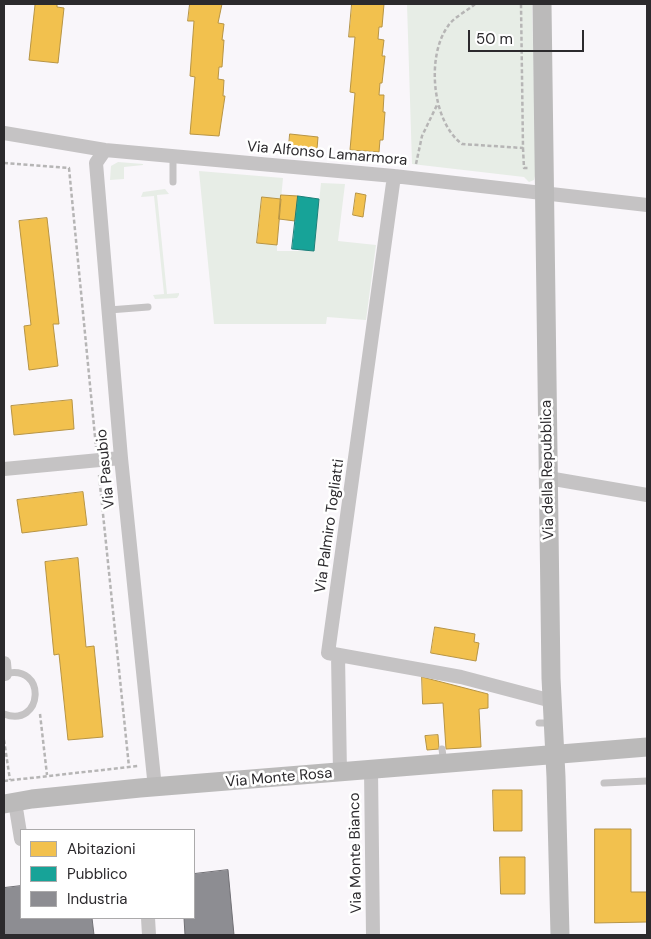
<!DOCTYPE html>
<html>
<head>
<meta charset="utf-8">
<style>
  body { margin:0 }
  #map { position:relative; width:651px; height:939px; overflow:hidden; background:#f9f6fa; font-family:"DM Sans",sans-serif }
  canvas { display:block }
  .frame { position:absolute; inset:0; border:5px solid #2c2a2d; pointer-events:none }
  .legend { position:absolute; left:20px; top:829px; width:175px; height:90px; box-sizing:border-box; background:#fff; border:1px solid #abaaab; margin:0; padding:6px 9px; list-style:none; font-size:15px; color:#2c2a2d }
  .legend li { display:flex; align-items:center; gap:10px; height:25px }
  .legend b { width:25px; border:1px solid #abaaab }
  .scale { position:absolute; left:468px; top:30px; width:116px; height:22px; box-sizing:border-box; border:2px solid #2c2a2d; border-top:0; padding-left:6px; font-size:15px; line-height:18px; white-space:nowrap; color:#2c2a2d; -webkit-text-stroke:4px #fff; paint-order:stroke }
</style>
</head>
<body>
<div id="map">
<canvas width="651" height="939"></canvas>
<div class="frame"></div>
<ul class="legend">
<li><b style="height:14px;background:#f2c14e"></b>Abitazioni</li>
<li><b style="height:14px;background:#17a398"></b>Pubblico</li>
<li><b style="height:14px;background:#8d8d92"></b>Industria</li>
</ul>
<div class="scale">50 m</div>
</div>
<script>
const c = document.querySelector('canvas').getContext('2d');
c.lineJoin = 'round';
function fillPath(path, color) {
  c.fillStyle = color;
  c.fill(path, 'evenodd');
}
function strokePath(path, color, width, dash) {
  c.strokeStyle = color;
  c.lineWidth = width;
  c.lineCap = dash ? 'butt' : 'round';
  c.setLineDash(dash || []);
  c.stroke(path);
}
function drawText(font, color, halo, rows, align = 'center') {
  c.font = font + ' "DM Sans",sans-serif';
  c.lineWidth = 5;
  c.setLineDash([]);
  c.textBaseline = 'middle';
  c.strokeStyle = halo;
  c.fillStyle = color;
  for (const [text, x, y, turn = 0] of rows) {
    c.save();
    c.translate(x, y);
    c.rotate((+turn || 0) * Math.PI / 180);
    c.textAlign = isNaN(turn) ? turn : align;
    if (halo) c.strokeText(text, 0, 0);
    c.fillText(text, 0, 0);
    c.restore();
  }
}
fillPath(new Path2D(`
  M407,4H532L536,172L534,180L529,182L524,177L412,164Z
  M118,162L143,164V165L124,167V179L110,180L111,166Z
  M199,171L283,178L281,199L262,197L257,243L277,245V251H314L321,183L345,184L338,241L376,245L366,320L327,317L326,324H214Z
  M165,189L169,194L157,195L167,294L179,293V295L177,298L155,299L153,295L164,294L154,196L141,197L143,192Z`), '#e7ede6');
const homes = new Path2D(`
  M27,4H57V7L64,8L58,63L29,60L35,5Z
  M190,4H222L218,23L224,24L222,40H224L222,67H219L218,79L224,80L223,96H225L219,136L190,134L195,77L190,76L194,21H188Z
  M352,4H384L382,27H379L378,39L384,40L382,56H385L382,83H380L379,95H384L383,112H385L383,140H380L379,152L350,150L355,93L350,92L355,37H349Z
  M290,134L318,137L317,149L289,146Z
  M356,193L366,195L363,217L353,215Z
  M281,195L298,196L295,221L279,219Z
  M262,197L281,199L277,245L257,243Z
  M47,218L59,324H53L58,366L29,370L24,326L31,325L19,221Z
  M72,400L74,429L14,435L11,406Z
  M83,492L87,525L22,533L17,500Z
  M78,558L86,647L94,646L103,737L68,740L59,654L54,655L45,562Z
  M435,627L475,634L474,642L479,643L476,661L431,653Z
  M422,677L488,694V708L479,709L481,747L446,749L443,703L423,704Z
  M438,735L439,749L427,750L425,736Z
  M493,790H522V831H494Z
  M595,829H631V892H647V922L595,923Z
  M500,857H525V894H501Z`);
fillPath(homes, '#f2c14e');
strokePath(homes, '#b79444', 1);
const public = new Path2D(`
  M298,196L319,199L314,251L292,249Z`);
fillPath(public, '#17a398');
strokePath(public, '#1d7f78', 1);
const industry = new Path2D(`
  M228,870L234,935H185L184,918H194V874Z
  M21,886V918H92L94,935H4V888Z`);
fillPath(industry, '#8d8d92');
strokePath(industry, '#706f74', 1);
strokePath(new Path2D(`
  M475,4C467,11 454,17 448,26C426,56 432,122 462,144L523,148L521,4
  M523,148L524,168H528
  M4,163L69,168L96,447
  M416,164L422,136L437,105
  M99,475L129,767
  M40,714L47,775
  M4,740L10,780
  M4,781L138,766`), '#b6b5b5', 2.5, [4, 2.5]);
strokePath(new Path2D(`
  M173,156V182
  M109,310L148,307
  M4,714C43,729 48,662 4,674
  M539,723H553
  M442,749L444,764
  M604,783L647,781`), '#c5c3c4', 7);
strokePath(new Path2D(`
  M4,133L105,150L394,176L647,205
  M105,150L96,163L121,458L155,788
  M394,176L328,653L461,677L552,701
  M4,469L121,458
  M548,478L647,495
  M338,655L340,773
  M4,663L5,674
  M371,770L373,935
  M15,802L21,839
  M148,918L149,935`), '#c5c3c4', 14);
strokePath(new Path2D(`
  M542,4L551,678L556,777L560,935
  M4,804L32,799L140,788L647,747`), '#bbbaba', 19);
drawText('15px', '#2c2a2d', '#fff', [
  ["Via Alfonso Lamarmora",327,154,5],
  ["Via Pasubio",106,469,-96],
  ["Via della Repubblica",548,470,-91],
  ["Via Palmiro Togliatti",330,526,-82],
  ["Via Monte Rosa",279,778,-5],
  ["Via Monte Bianco",356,853,-91]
]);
</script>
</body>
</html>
